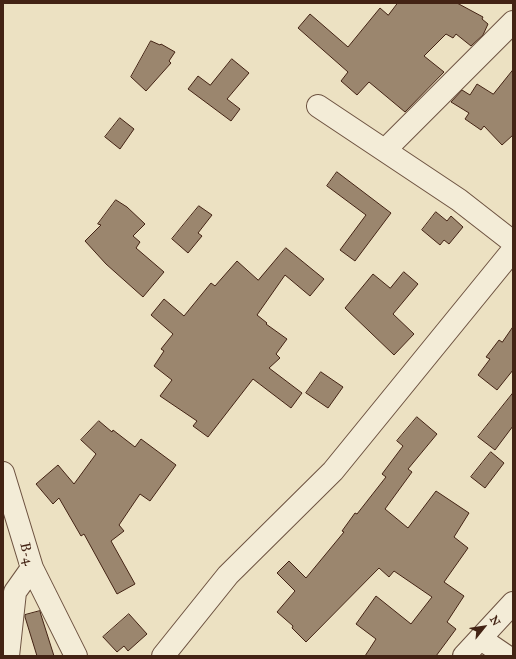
<!DOCTYPE html>
<html>
<head>
<meta charset="utf-8">
<style>
  body { margin:0 }
  #map { position:relative; width:516px; height:659px; overflow:hidden; background:#ece1c2; font-family:"IM FELL Great Primer",serif }
  canvas { display:block }
  .frame { position:absolute; inset:0; border:4px solid #432314; pointer-events:none }
  .north { position:absolute; left:464px; top:607px; width:40px; height:40px; -webkit-text-stroke:3px #f3ecd7; paint-order:stroke; rotate:60deg; font-size:11px; font-weight:700; line-height:16px; text-align:center; color:#432314 }
  .north::after { content:''; display:block; margin:auto; width:14px; height:18px; background:#432314; clip-path:polygon(50% 0,100% 100%,50% 72%,0 100%) }
</style>
</head>
<body>
<div id="map">
<canvas width="516" height="659"></canvas>
<div class="frame"></div>
<div class="north">N</div>
</div>
<script>
const c = document.querySelector('canvas').getContext('2d');
c.lineJoin = 'round';
function fillPath(path, color) {
  c.fillStyle = color;
  c.fill(path, 'evenodd');
}
function strokePath(path, color, width, dash) {
  c.strokeStyle = color;
  c.lineWidth = width;
  c.lineCap = dash ? 'butt' : 'round';
  c.setLineDash(dash || []);
  c.stroke(path);
}
function drawText(font, color, halo, rows, align = 'center') {
  c.font = font + ' "IM FELL Great Primer",serif';
  c.lineWidth = 3.5;
  c.setLineDash([]);
  c.textBaseline = 'middle';
  c.strokeStyle = halo;
  c.fillStyle = color;
  for (const [text, x, y, turn = 0] of rows) {
    c.save();
    c.translate(x, y);
    c.rotate((+turn || 0) * Math.PI / 180);
    c.textAlign = isNaN(turn) ? turn : align;
    if (halo) c.strokeText(text, 0, 0);
    c.fillText(text, 0, 0);
    c.restore();
  }
}
const building = new Path2D(`
  M398,3H457L483,17L482,19L488,24L483,35L471,46L456,34L453,38L446,34L424,56L444,72L405,112L369,82L357,95L341,81L348,72L298,28L310,14L348,47L380,8L388,15Z
  M151,41L160,45L161,44L175,52L169,61L171,63L146,91L131,77Z
  M232,59L249,73L227,99L240,109L231,121L188,89L198,76L210,85Z
  M513,70V135L502,145L484,126L481,130L465,119L469,113L451,102L462,90L470,95L477,84L493,94Z
  M120,118L134,129L120,149L105,137Z
  M337,172L391,213L355,261L340,250L366,215L327,186Z
  M116,200L127,207L145,224L133,236L140,242L136,248L164,272L143,297L106,264L85,241L101,225L98,224Z
  M199,206L212,215L198,233L202,236L188,253L172,239Z
  M436,212L447,221L451,216L463,227L449,244L444,240L440,245L422,230Z
  M286,248L324,279L310,296L285,275L257,315L267,323L266,324L287,339L276,354L280,358L269,368L302,393L291,408L253,379L208,437L193,426L197,421L160,396L172,380L154,366L164,351L161,349L173,334L151,315L164,299L184,316L211,283L215,286L237,261L258,280Z
  M404,272L418,284L393,314L414,334L394,355L345,308L373,274L390,288Z
  M513,327V370L497,390L478,375L490,359L486,357L499,340L502,342Z
  M321,372L343,387L328,408L306,393Z
  M513,393V426L495,450L478,437Z
  M417,417L437,434L408,469L412,472L385,509L408,528L436,491L469,513L454,537L468,548L444,582L464,596L447,622L456,629L436,656H365L376,639L356,624L376,596L411,624L432,597L394,571L389,577L379,568L306,642L292,628L293,626L277,612L295,591L277,573L289,561L306,578L344,532L342,531L355,513L357,514L386,477L382,474L403,446L397,441Z
  M99,421L112,432L113,430L135,447L141,439L176,465L150,501L140,494L119,525L124,531L111,541L135,584L117,594L84,534L81,536L59,498L53,504L36,484L58,465L74,484L96,454L81,440Z
  M491,452L504,463L485,488L471,477Z
  M40,611L41,615L54,656H37L25,617V615Z
  M129,614L147,634L128,651L124,646L117,652L103,637Z`);
fillPath(building, '#9b866e');
strokePath(building, '#432314', 1);
const minor = new Path2D(`
  M318,106L459,200L513,242
  M385,150L513,22
  M3,473L32,568L15,592L8,656
  M32,568L76,656
  M481,639L506,656
  M163,656L228,575L333,471L513,250
  M464,656L513,603`);
strokePath(minor, '#6d5240', 24);
strokePath(minor, '#f3ecd7', 22);
drawText('14px', '#432314', '#f3ecd7', [
  ["B-4",26,554,78]
]);
</script>
</body>
</html>
